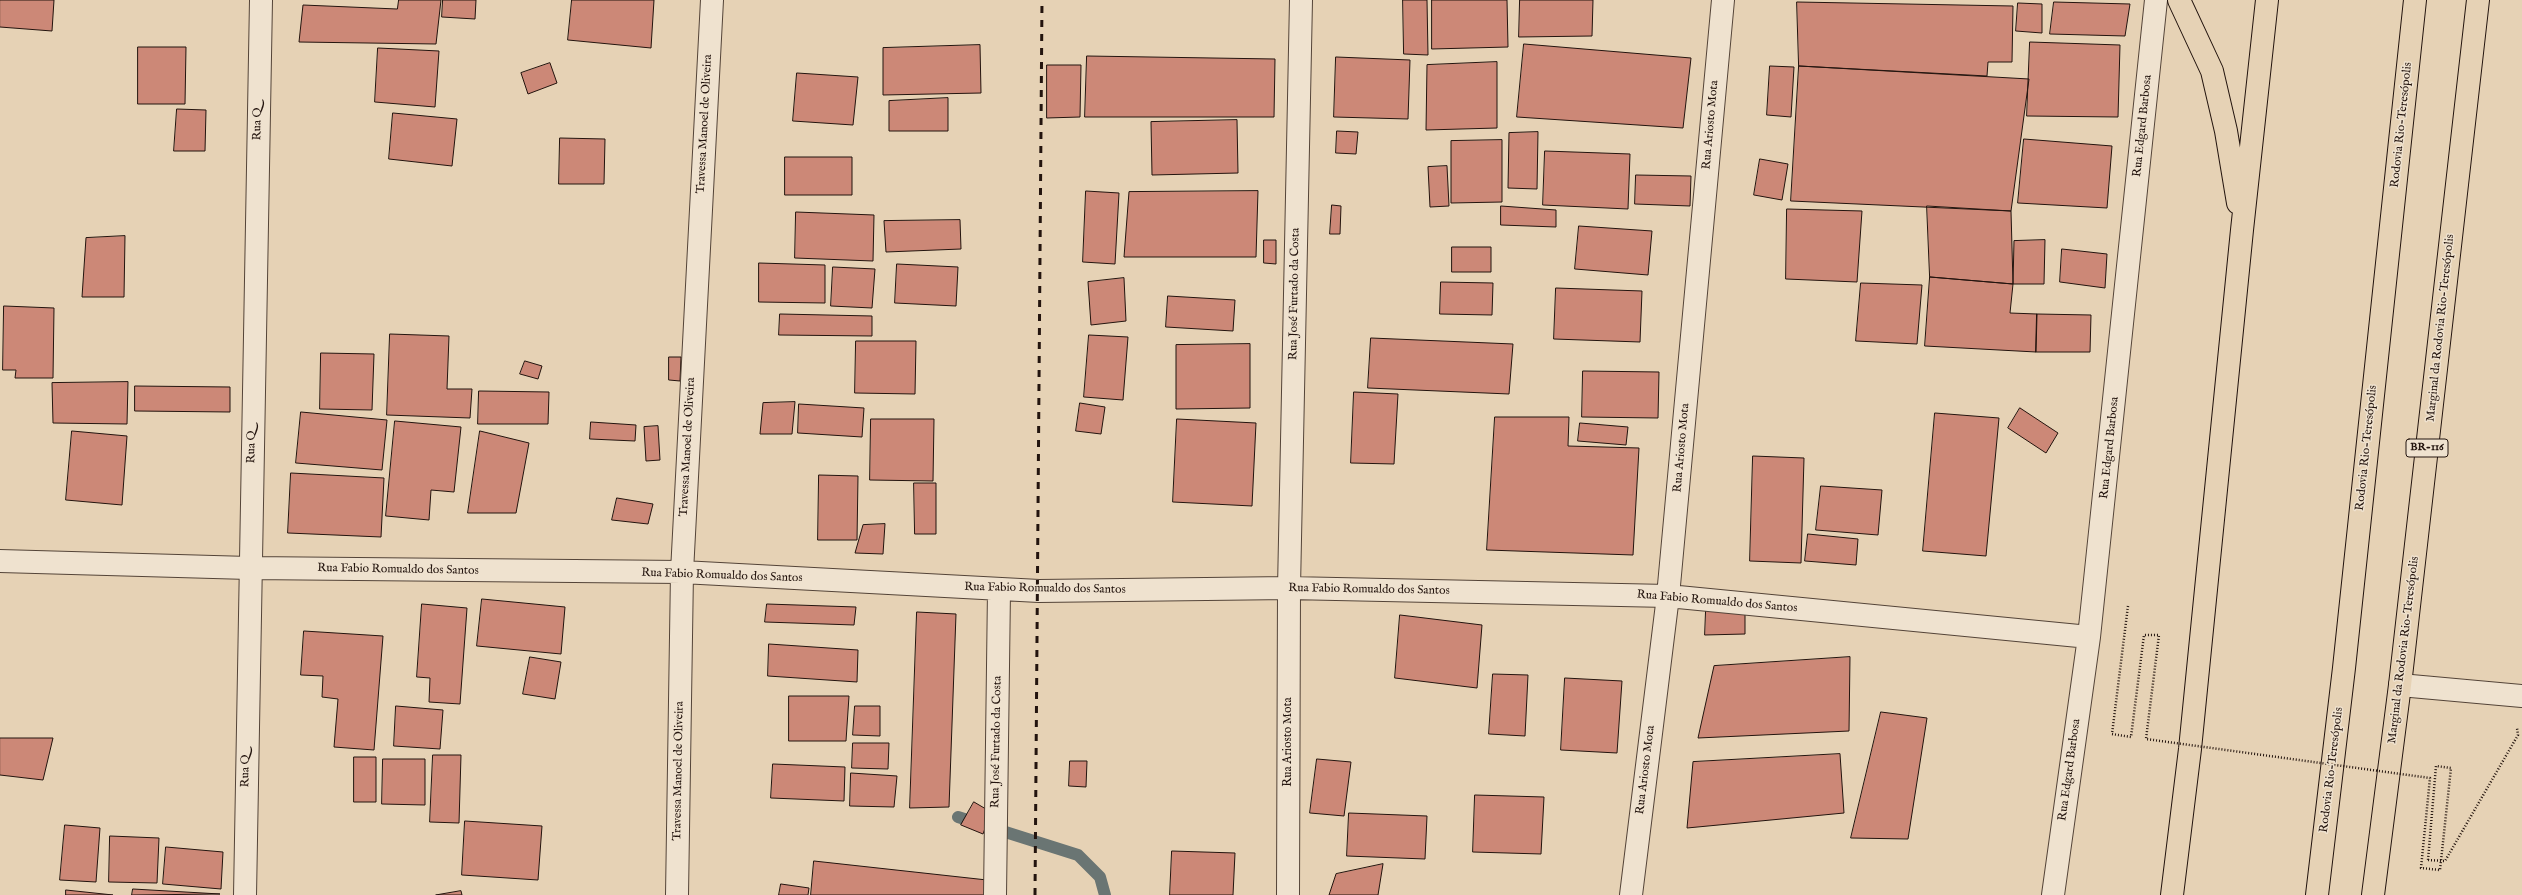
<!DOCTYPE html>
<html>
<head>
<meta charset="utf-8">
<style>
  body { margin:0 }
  canvas { display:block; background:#e6d2b5 }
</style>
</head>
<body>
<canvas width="2522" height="895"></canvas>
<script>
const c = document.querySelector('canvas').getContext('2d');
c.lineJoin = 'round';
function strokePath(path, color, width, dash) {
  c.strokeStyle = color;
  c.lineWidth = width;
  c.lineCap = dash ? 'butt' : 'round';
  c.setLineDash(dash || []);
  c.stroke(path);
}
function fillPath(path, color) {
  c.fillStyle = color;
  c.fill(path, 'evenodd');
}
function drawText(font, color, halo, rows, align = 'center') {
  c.font = font + ' "IM FELL English",serif';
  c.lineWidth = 3;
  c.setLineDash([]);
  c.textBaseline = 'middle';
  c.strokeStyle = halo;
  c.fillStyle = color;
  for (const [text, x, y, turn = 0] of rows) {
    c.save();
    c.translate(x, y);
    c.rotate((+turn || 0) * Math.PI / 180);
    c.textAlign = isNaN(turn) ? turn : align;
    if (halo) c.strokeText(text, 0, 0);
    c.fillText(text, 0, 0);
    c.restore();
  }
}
strokePath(new Path2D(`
  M958,817L1078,855L1100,877L1105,895`), '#6a7573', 12);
const building = new Path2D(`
  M0,0H54L52,31L0,27Z
  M399,0H441L436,44L299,42L303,5L397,9Z
  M443,0H476L475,19L442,17Z
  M572,0H654L651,48L568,40Z
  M1403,0H1427L1428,55L1404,54Z
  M1432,0H1507L1508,47L1432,49Z
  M1520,0H1593L1592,36L1519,37Z
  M1797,2L2013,6L2012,62H1988L1987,76L1799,66Z
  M2054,2L2130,4L2125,36L2050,34Z
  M2018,3L2042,4V33L2016,31Z
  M2030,42L2120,45L2118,117L2027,116Z
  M1524,44L1691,58L1683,128L1517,117Z
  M980,45L981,93L883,95V48Z
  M138,47H186L185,104H138Z
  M378,48L439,51L435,107L375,102Z
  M1087,56L1275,59L1274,117H1085Z
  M1336,57L1410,60L1408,119L1334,117Z
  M1497,62V128L1426,130L1427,65Z
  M550,63L557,83L528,94L521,73Z
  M1047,65H1081L1080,117L1047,118Z
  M1770,66L1794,67L1791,117L1767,115Z
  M1799,66L2029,79L2011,211L1791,201Z
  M797,73L858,77L853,125L793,121Z
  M948,98V131H889V101Z
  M177,109L206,110L205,151H174Z
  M393,113L457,119L452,166L389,159Z
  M1237,120L1238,173L1152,175L1151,122Z
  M1337,131L1358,132L1356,154L1336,153Z
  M1538,132L1537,189L1508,188L1509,133Z
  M560,138L605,139L604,184H559Z
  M2024,139L2112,146L2107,208L2018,203Z
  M1502,140V202L1451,203V141Z
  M1545,151L1630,154L1628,209L1543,205Z
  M785,157H852V195H785Z
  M1760,159L1788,164L1782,200L1754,195Z
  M1447,166L1449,206L1430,207L1428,167Z
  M1636,175L1691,176L1690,206L1635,204Z
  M1086,191L1119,193L1115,264L1083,262Z
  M1258,191L1256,257H1124L1129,192Z
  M1332,205L1341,206L1340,234H1330Z
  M1501,206L1556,210V227L1501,225Z
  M1927,206L2011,211L2013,284L1930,277Z
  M1787,209L1862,211L1857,282L1786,279Z
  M796,212L874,215L873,261L795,258Z
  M960,220L961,249L886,252L884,221Z
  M1579,226L1652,231L1648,275L1575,269Z
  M125,236L124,297H82L86,238Z
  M1264,240H1276V264L1264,263Z
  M2045,240L2044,284H2013L2014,241Z
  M1452,247H1491V272H1452Z
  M2062,249L2107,254L2105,288L2060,282Z
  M759,263L825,265V303L759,302Z
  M897,264L958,267L956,306L895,303Z
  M833,267L875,269L872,308L831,306Z
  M1930,277L2013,284L2010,313L2037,314L2036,352L1925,346Z
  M1124,278L1126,321L1091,325L1088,282Z
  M1441,282L1493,283L1492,315L1440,314Z
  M1861,283L1922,285L1917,344L1856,341Z
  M1556,288L1642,291L1640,342L1554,339Z
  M1168,296L1235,300L1233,331L1166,327Z
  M4,306L54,308L53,378H15L16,370H3Z
  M780,314L872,316V336L779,335Z
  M2037,314L2091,315L2090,352H2036Z
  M390,334L449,336L447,389H472L470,418L387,415Z
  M1089,335L1128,337L1123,400L1084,397Z
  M1371,338L1513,344L1509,394L1368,388Z
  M856,341H916L915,394L855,393Z
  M1250,344V408L1176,409V345Z
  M321,353L374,354L372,410L320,409Z
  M669,357H681L680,381L669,380Z
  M525,361L542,366L538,379L520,374Z
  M1583,371L1659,372L1658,418L1582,417Z
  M128,382L127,424L53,423L52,383Z
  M135,386L230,387V412L135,411Z
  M479,391L549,392L548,424H478Z
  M1354,392L1398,394L1394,464L1351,463Z
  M795,402L792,434H760L763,403Z
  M1080,403L1105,407L1101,434L1076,431Z
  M799,404L864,408L862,437L798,433Z
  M2020,408L2058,433L2046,453L2008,428Z
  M301,412L387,420L382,470L296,463Z
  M1935,413L1999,418L1986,556L1923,551Z
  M1495,417H1569L1568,446L1639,448L1633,555L1487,550Z
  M871,419H934L933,481L870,480Z
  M1177,419L1256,423L1252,506L1173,502Z
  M395,421L461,427L454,492L431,490L429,520L386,516Z
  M591,422L636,425L635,441L590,439Z
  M1580,423L1628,427L1626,445L1578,441Z
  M658,426L660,460L646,461L644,427Z
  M72,431L127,436L122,505L66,500Z
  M480,431L529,443L516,513H468Z
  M1753,456L1804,458L1801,563L1750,561Z
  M291,473L384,478L381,537L288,533Z
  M819,475L858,476L857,540H818Z
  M914,483H936V534H915Z
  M1821,486L1882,490L1878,535L1816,530Z
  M617,498L653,504L648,524L612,520Z
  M885,524L883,554L855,553L863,525Z
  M1808,534L1858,539L1856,565L1805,561Z
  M482,599L565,607L561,654L477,646Z
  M422,604L467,608L460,704L429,702L430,678L417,677Z
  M767,604L856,607L854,625L765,622Z
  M1706,610L1745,612V634L1705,635Z
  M917,612L956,614L949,807L910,808Z
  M1400,615L1482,625L1477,688L1395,678Z
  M304,631L383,636L374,750L334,747L338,699L322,697L323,676L301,675Z
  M769,644L858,650L857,682L768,676Z
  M530,657L561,662L555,699L523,694Z
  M1850,657L1849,731L1698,738L1714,666Z
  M1493,674L1528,675L1525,736L1489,734Z
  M1565,678L1622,681L1617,753L1561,750Z
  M789,696H849L846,741H789Z
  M396,706L443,710L440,749L394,746Z
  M855,706H880V736L853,735Z
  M1881,712L1927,718L1908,839L1851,838Z
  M0,738H53L43,780L0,775Z
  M853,743H889L888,769L852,768Z
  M1840,754L1844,813L1687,828L1693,762Z
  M433,755H461L459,823L430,822Z
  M354,757H376V802H354Z
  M383,759H425V805L382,804Z
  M1317,759L1351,762L1344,816L1310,813Z
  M1070,761H1087L1086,787L1069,786Z
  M773,764L845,767L844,801L771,798Z
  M851,773L897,776L894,807L850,806Z
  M1475,795L1544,797L1541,854L1473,852Z
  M974,802L991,812L983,834L961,825Z
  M1349,813L1427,816L1425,859L1347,856Z
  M465,821L542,826L538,880L462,875Z
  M65,825L100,828L96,882L60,880Z
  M110,836L159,838L157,883L109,882Z
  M166,847L223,852L221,889L163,884Z
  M1172,851L1235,853L1233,895H1170Z
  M814,861L987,880L985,895H811Z
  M1383,864L1378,895H1329L1336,874Z
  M781,884L809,888L808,895H779Z
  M133,889L220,894L132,895Z
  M66,890L113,895H66Z
  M461,891L462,895H436Z`);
fillPath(building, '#c87');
strokePath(building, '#23140e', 1);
const minor = new Path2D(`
  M0,561L249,568L682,572L1039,591L1289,588L1668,596L2089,637
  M2400,685L2522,696
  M245,895L261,0
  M677,895L682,572L712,0
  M995,895L999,590
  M1288,895L1289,588L1301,0
  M1631,895L1668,596L1723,0
  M2053,895L2089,637L2156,0`);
const major = new Path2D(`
  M2373,895L2400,685L2478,0`);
const highway = new Path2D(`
  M2179,0L2212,71L2226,131L2238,203
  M2172,895L2190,749L2242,230L2267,0
  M2317,895L2344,668L2415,0`);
strokePath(minor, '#544438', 24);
strokePath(major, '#23140e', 24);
strokePath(highway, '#23140e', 24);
strokePath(new Path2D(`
  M2428,860L2445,861L2518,735L2517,728`), '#23140e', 2.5, [1, 2]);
strokePath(minor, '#efe2cf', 22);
strokePath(major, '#e6d2b5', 22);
strokePath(highway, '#e6d2b5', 22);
strokePath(new Path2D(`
  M1035,895L1042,0`), '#23140e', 3, [7, 7]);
strokePath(new Path2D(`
  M2128,606L2112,734L2131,737L2144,635H2159L2146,739L2430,778L2421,868L2440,870L2451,768L2436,766L2428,860`), '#23140e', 2.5, [1, 2]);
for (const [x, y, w] of [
  [2427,448,42]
]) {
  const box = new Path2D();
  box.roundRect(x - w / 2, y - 9, w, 18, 3);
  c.fillStyle = '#efe2cf';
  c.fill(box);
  strokePath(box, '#23140e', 1);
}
drawText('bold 11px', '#23140e', null, [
  ["BR-116",2427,448]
]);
drawText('12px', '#23140e', '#efe2cf', [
  ["Rua Q",258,124,-89],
  ["Travessa Manoel de Oliveira",705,124,-87],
  ["Rua Ariosto Mota",1711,125,-85],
  ["Rodovia Rio-Teresópolis",2402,125,-84],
  ["Rua Edgard Barbosa",2143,126,-84],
  ["Rua José Furtado da Costa",1295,294,-89],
  ["Marginal da Rodovia Rio-Teresópolis",2441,328,-84],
  ["Rua Q",252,447,-89],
  ["Travessa Manoel de Oliveira",688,447,-87],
  ["Rua Ariosto Mota",1682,448,-85],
  ["Rua Edgard Barbosa",2110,448,-84],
  ["Rodovia Rio-Teresópolis",2367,448,-84],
  ["Rua Fabio Romualdo dos Santos",398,570,1],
  ["Rua Fabio Romualdo dos Santos",722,576,2],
  ["Rua Fabio Romualdo dos Santos",1045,589,1],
  ["Rua Fabio Romualdo dos Santos",1369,590,1],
  ["Rua Fabio Romualdo dos Santos",1717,602,5],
  ["Marginal da Rodovia Rio-Teresópolis",2404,650,-83],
  ["Rua José Furtado da Costa",997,742,-89],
  ["Rua Ariosto Mota",1289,742,-90],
  ["Rua Ariosto Mota",1646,770,-83],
  ["Rua Edgard Barbosa",2070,770,-82],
  ["Rodovia Rio-Teresópolis",2332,770,-83],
  ["Rua Q",246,771,-89],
  ["Travessa Manoel de Oliveira",679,771,-89]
]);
</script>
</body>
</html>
